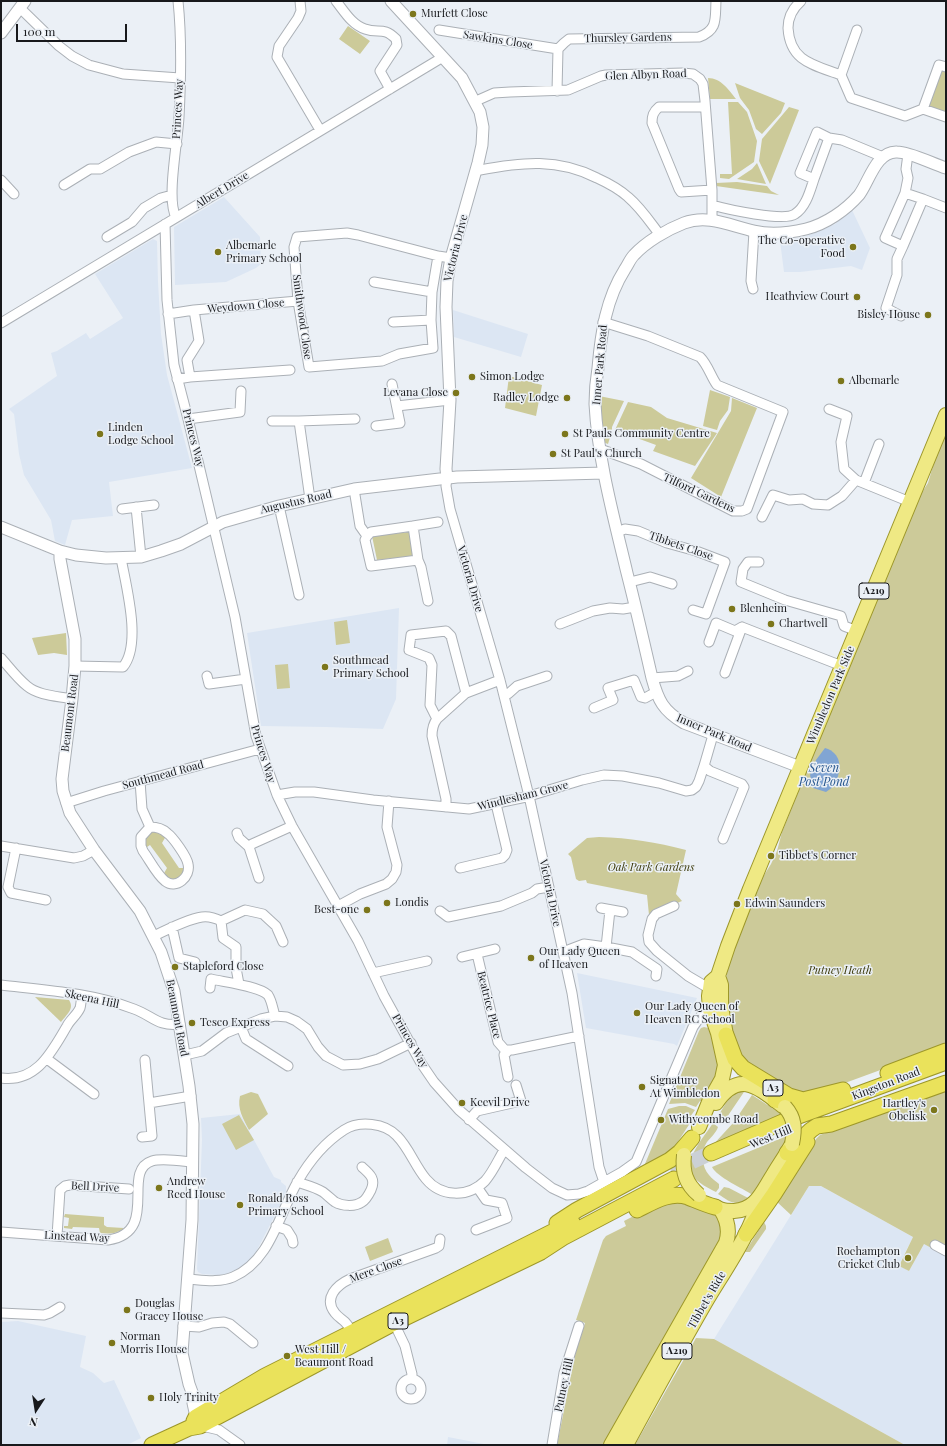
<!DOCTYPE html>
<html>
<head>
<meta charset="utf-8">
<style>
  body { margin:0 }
  #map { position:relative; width:947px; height:1446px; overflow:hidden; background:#ebf0f6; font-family:"Playfair Display",serif }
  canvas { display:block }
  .frame { position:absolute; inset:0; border:2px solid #18191c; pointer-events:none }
  .north { position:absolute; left:16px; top:1390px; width:40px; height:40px; -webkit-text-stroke:3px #ebf0f6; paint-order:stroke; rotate:192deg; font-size:11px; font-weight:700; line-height:16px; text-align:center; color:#18191c }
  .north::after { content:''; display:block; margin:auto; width:14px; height:18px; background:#18191c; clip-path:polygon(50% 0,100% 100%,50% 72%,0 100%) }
  .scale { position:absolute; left:16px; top:24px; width:111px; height:18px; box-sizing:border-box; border:2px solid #18191c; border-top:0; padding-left:5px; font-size:12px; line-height:14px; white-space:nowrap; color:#18191c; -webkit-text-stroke:3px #ebf0f6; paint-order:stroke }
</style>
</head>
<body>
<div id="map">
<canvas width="947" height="1446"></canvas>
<div class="frame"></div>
<div class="north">N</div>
<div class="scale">100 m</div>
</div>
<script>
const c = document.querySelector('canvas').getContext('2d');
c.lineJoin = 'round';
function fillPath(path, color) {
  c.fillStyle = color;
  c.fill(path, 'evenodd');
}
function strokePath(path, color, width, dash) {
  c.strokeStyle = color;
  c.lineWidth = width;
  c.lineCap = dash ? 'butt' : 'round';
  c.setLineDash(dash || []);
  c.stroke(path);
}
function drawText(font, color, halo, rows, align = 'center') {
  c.font = font + ' "Playfair Display",serif';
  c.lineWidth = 3;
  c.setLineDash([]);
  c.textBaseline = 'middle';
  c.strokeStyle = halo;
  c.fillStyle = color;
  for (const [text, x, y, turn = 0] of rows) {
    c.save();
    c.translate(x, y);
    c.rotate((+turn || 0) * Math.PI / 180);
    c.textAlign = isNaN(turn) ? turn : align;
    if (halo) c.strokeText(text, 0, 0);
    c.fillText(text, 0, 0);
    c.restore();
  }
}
fillPath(new Path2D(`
  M224,197L260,237L261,264L256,268L226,282L175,285L174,227Z
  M852,210L870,248L862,270L851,266L800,272H784L780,241L800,238L818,232L835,224Z
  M153,239L157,241L158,282L161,334L167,375L192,468L109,482L113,516L72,520L65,545L55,541L51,520L24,475L19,454L14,414L9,409L57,376L51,353L57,351L86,333L90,339L123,318L95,274Z
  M453,310L528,334L521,357L454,337Z
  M399,608L396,699L383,729L326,727L261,726L247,633Z
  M577,973L697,998L677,1046L674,1044L586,1028Z
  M240,1114L274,1177L281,1180V1182L286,1186V1194L256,1252L251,1259L240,1268L226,1274L217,1275L202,1274L198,1272L197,1269L202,1140L201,1118Z
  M809,1186H821L913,1237L899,1265L909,1271L924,1244L946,1256V1443L942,1445H905L714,1339Z
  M18,1321L86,1336L80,1367L93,1373L104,1383L114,1380L141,1438L127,1445H1V1322Z
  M448,1437L489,1445H447Z`), '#dce6f3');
fillPath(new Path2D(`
  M348,26L370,41L360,54L339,39Z
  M940,70H946V113L929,106L928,103Z
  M708,78C721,78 729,90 736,99H710Z
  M735,83L785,103L781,113L762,134L756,129L749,110L740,98Z
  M728,102H738L747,112L757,141L754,162L729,179L720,178V174H732Z
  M789,107L799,110L770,184L759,161L762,139Z
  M757,163L766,184L737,179L752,169Z
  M737,182L767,186L771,191L779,195L716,186V183Z
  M509,376L542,385L536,416L505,408Z
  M710,390L730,397L728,410L720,421L717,430L703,426Z
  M599,396L624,401L612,427V431L608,444L603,442Z
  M732,398L757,408L721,497L691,478L731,411Z
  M628,402L651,407L667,418L717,433L695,466L653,451L656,445L615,430Z
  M946,432V1046L804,1098L748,1069L740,1053L726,1016V980L729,961L733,948L761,880L771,864L777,851L782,832L917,500L928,483L936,456Z
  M409,532L414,556L377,560L372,536Z
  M347,620L350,643L336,645L334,622Z
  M66,633L67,655L54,653L38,655L32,638Z
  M288,664L290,688L277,689L275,665Z
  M157,831L166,836L162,843L179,868H187L183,877L171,881L163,875L167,868L150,845L144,849V838L151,832Z
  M599,837C630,838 656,842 686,850L676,894L682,901L649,915L647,895L587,883L586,880L579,881L576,879L571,857L568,854L587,838Z
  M35,997L69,1000C75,1009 66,1015 61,1022Z
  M704,1027L712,1029L722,1064L704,1101H700L696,1107L685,1103L669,1104L699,1031L701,1028Z
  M946,1090L945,1102L946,1256L924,1244L909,1271L899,1266L913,1237L821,1186H809L791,1215L776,1201L816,1139L820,1135Z
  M251,1092L258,1094L268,1114L249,1130C243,1118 237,1109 240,1096Z
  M737,1092H744L725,1120L723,1121L718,1116L729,1098Z
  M752,1095L780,1113L784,1116L712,1146L734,1122Z
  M679,1106H686L695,1110L690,1117L692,1120L672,1151L642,1171L668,1109Z
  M239,1115L254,1140L236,1150L222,1124Z
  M713,1123L718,1127C716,1133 711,1137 707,1142C700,1152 702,1167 709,1175C712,1179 716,1181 719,1184V1188L716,1192C708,1188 698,1183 693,1176C683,1158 705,1136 713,1123Z
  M789,1135L788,1140L753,1195C742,1188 717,1177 712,1167Z
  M724,1187L729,1188L750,1199C735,1207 730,1202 718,1194Z
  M665,1200L694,1203L716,1216L721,1222L723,1238L604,1445H557L576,1350L585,1323L576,1320L603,1240L606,1236L626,1226L624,1221Z
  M65,1214L104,1217V1225L107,1227L124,1228C117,1234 109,1234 100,1233L99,1228L73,1227L72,1229L64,1228V1226H68L69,1218L64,1217Z
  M764,1222L766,1226V1229L750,1252H745Z
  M388,1238L393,1252L370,1261L365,1247Z
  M696,1338L714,1339L905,1445H635Z`), '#ccca99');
fillPath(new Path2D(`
  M825,748C842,753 842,769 835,784C833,787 829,790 826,792L813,788L810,775L816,760Z`), '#81a5d3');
strokePath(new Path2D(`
  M671,1171L711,1153`), '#cbd0d5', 15, [15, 8]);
const minor = new Path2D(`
  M300,1L301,11L298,18L279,46L277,57L320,130
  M336,1C344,11 352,25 365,29C379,34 383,26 396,39L397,45L380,71L390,89
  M801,1C793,8 788,17 788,28C790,62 814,65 841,75L857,30
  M20,8L59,46L72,56L89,65L123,74L180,78
  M439,30L558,49
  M841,75L851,98L905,116L923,109
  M557,91L558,49L564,43L569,39L699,37C718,30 715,19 716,1
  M476,101L494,93L510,92L568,90L601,76L606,75L683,73L693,74L700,79L703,84L705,101L712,190V221
  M705,107H659C653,112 652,116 652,123L679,189L681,192L712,190
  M923,109L939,65L946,67
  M923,109L946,117
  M829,138L842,140L883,157
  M476,169L480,170C522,162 558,158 597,178C608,183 619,189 628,197C641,208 650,222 660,235
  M1,180L14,194
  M64,185L90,169H100L129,152L156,142L177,144
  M905,193L908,178L906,169L908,154
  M923,199L946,208
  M712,205C726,209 784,222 795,214C806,207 810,191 814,179L800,173L817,132L829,138L814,179
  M176,217C166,200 178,140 179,117C181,79 182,39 178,1
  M165,224L167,300L174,365L188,419L235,617L256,736L277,795L292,826L358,941L384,996L421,1063L434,1082L459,1110L526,1168L552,1188L567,1195L579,1194L588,1191L622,1172L636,1162L693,1027L703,1013L710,1010L715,1011
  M107,237L132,222L144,208L161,198L172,195
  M374,282L432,292
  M753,289L751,281L754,231
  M194,310L298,301
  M168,314L194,310L199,341L187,360L190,377
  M901,316L886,308L897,275V259L903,246L885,238L905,193L923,199L903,246
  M431,320L432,292L438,256
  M393,322L431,320L433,348L399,354L382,361L309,367L298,301L294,247L297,237L347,233L358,235L438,256L451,258
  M1,323L443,57
  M177,379L190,377L290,370
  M397,406L450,400
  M829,409L847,416L841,442L844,469L856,480L910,502
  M188,419L240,412L241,391
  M272,421H299
  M376,426L400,423L392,384
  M600,449L641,464L733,511H742L747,509L783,412L717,385C711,377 708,365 700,357L648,336L603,322
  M447,478L446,486L450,509L500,680L529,796L572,993L599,1167L604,1182
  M864,483L879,444
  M354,489L360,526L367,536L365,540L371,566L418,560L421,567L428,601
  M310,499L299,421L355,419
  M279,506L299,595
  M136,507L141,557
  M122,509L154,505
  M762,517L773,495L789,500L803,499L813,504L828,505L842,496L856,480
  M413,526L438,522
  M617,532L625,529L638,531L667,543L696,551L725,562L706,614L693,610
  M367,536L371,532L413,526L418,560
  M759,562H748L743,569L741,582L785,600L841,616L844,626L857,631
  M630,582L650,577L672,584
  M560,624L593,611L610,608L623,609L635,607
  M709,642L716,623L735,631L742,627
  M1,658C9,667 17,678 27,686C39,696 58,696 72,699
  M75,666L123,667C142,644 126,586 121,558
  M725,673L742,627L842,666
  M207,676L209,684L246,679
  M652,678L678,676L688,671
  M504,695L508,694L517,686L547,676
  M594,708L613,700L608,688L634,680L641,697L645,698L656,692
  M437,719L430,705L432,665L429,658L409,650L411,635L446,631L451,636L466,693
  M704,766L713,735
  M140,781L142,809L150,827
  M277,795L295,792H314L373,800L469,809L526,797L582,780L604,775L623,776L659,783L686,791L692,790L696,787L699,781L704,766L710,771L742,784L744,787L723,839
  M66,803L104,791L260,749
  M446,807V799L432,736C432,729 433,724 437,719L466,693L500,680
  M150,827C156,827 162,828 167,833C173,837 187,857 188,864C191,877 176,890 165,881C157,875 149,859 143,851L141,846V837Z
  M237,833L239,838L249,847L252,844L292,826
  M1,846L74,858L83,856L94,850
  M249,847L259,878
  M16,848L9,882L8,887L11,893L46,900
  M460,868L502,858L505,855L507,850L496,804
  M338,906L360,894L386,884L392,879L396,872L397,865L387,827L389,801
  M674,906L656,914L652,919L648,935L649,942L657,951L688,976L705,986L714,989
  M601,908L623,912
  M440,911L448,917L501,906L532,893L537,889L549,887
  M221,921L223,938L236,947V968L239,984
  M172,927L179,958L195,962
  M154,936C166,930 189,919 202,917C209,916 215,918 221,921L245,910L263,914L276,926L283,942
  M606,947L610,910
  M563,952L584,944L606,947L632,952L657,969L656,976
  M477,954L498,1042L505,1050H512L579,1036
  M462,957L495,949
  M373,973L427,961
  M1,985C45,990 93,993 134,1009C153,1016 158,1027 180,1024
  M210,988L211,979C224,982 259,986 268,995C272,1001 273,1010 275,1016
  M241,1027L246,1039L288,1066
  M185,1055L202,1051L226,1033L261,1019L275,1016L287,1017L296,1021L307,1029L318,1047L326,1056L343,1065L360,1064L378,1059L411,1043
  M47,1059L94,1094
  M508,1077L504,1055L508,1051
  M1,1078C37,1083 52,1051 67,1026C70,1020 77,1015 80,1008C81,1005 81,1000 82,996
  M149,1103L191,1096
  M469,1120L477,1111L521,1101L516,1085
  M142,1137L152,1136L145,1060
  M297,1182C306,1185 315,1187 323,1192C327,1195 331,1199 335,1202C342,1206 355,1207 362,1202C366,1200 369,1194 371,1190C376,1179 370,1174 362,1167
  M276,1226L287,1230L292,1238L293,1243
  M476,1230L507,1218L502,1203L486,1200L477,1187
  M1,1232L108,1240C161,1232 120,1171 152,1161C162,1158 182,1161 192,1162
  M57,1236L60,1190L65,1186L70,1185L129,1189
  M935,1245L946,1251
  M188,1279C203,1280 219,1283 233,1277C271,1261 279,1213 298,1181C310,1160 324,1143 344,1130C359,1120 385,1123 397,1136C409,1148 415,1166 426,1179C441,1197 468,1198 485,1181C493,1172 498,1160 504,1150
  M1,1313L44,1315L50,1313L60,1307
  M394,1323L405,1346L412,1374L411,1379
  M183,1326L199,1327L212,1323L224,1322L230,1324L253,1343
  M352,1332C350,1329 348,1325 345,1322C342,1319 338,1317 335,1313C323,1298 337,1285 350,1279L436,1248L439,1246L440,1239
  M401 1389a10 10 0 1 1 20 0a10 10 0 1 1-20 0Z
  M202,1426L219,1430L240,1445
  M552,1445L564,1373L579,1326`);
const tertiary = new Path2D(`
  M391,1L462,78L480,112L483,127L482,145L478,163L451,258L447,281L446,307L450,400L446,469L447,478
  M1,33L25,1
  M1,527L60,551L76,555L106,558L141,557L161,551L181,544L223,522L279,506L354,489L457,477L604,473
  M60,551V559L75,639V666L72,699L62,779L63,791L70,813L94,850L140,911L161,952L174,991L189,1086L193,1124L192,1220L182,1353L189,1384L193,1395V1403L196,1417
  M800,767L684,723C663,711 658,700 652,678C644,643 636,608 627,573C614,518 598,461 595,404C595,392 596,380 598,368C601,333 606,299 625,269C628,265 630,259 634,255C646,242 666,230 684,223C708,214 731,226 754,231C771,235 789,233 806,229C826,224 846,210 859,195C869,182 876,151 897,152C910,152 933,164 946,168
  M193,1395L204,1403L215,1406`);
const primary = new Path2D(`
  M718,976L728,946L750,889L946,415
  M718,976L721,985V1007L726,1035
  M716,1103C739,1069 758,1087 784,1107
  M699,1127L709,1102L722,1079L725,1065L718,1033L710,1010L709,996L711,982L718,976
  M716,1207C722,1211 727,1211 734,1211C756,1210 762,1192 773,1175C779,1165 786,1155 792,1144
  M611,1445L726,1243C730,1231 728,1221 721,1210
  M626,1445C652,1397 678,1350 705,1303C725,1269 751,1234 761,1195`);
const trunk = new Path2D(`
  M726,1035L735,1059L743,1068L789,1096L803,1100L843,1090
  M888,1073L946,1051
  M775,1100L804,1104L823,1099
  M711,1153L785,1121L946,1062
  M787,1153L811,1130L817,1126L831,1124L946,1083
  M637,1210C653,1202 670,1191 688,1197C698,1201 704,1204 715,1207
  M557,1223L577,1210L670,1160L680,1152L692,1138
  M746,1234L774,1194L807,1142
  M194,1421L196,1417L265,1376L572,1222
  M152,1445L189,1428L200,1426L394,1323L541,1252L564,1237L674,1179`);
strokePath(minor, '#abb0b6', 11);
strokePath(tertiary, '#abb0b6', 13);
strokePath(primary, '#9d972a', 16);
strokePath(trunk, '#9d972a', 17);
strokePath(minor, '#fff', 9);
strokePath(tertiary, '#fff', 11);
strokePath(primary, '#efe984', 14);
strokePath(trunk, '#eae25b', 15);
const primaryBridge = new Path2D(`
  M785,1107C795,1118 795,1129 792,1144
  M684,1155C682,1172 686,1184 699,1195`);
strokePath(primaryBridge, '#9d972a', 16, []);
strokePath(primaryBridge, '#efe984', 14);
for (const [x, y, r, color] of [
  [413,14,4,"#7c761b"],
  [853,247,4,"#7c761b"],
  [218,252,4,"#7c761b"],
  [857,297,4,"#7c761b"],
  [928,315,4,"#7c761b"],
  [472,377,4,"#7c761b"],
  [841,381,4,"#7c761b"],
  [456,393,4,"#7c761b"],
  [567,398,4,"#7c761b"],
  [100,434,4,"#7c761b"],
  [565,434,4,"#7c761b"],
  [553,454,4,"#7c761b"],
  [732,609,4,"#7c761b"],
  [771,624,4,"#7c761b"],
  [325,667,4,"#7c761b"],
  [771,856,4,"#7c761b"],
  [387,903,4,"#7c761b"],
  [737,904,4,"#7c761b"],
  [367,910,4,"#7c761b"],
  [531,958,4,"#7c761b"],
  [175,967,4,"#7c761b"],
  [637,1013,4,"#7c761b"],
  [192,1023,4,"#7c761b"],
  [642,1087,4,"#7c761b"],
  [462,1103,4,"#7c761b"],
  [934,1110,4,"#7c761b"],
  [661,1120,4,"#7c761b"],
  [159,1188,4,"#7c761b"],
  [240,1205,4,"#7c761b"],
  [908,1258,4,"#7c761b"],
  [127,1310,4,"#7c761b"],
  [112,1343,4,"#7c761b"],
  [287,1356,4,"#7c761b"],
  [151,1398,4,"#7c761b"]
]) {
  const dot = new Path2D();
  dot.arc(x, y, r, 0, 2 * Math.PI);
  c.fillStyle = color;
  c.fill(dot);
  strokePath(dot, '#ebf0f6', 1.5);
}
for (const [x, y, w] of [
  [874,591,30],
  [773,1088,20],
  [398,1321,20],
  [677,1351,30]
]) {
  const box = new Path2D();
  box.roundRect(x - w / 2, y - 8, w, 16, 3);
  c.fillStyle = '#ebf0f6';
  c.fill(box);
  strokePath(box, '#18191c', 1);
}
drawText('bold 10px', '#18191c', null, [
  ["A219",874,591],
  ["A3",773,1088],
  ["A3",398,1321],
  ["A219",677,1351]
]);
drawText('11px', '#18191c', '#ebf0f6', [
  ["Murfett Close",421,14],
  ["The Co-operative",845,241,"right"],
  ["Food",845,254,"right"],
  ["Albemarle",226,246],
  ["Primary School",226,259],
  ["Heathview Court",849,297,"right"],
  ["Bisley House",920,315,"right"],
  ["Simon Lodge",480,377],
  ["Albemarle",849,381],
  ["Levana Close",448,393,"right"],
  ["Radley Lodge",559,398,"right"],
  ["Linden",108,428],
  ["Lodge School",108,441],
  ["St Pauls Community Centre",573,434],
  ["St Paul's Church",561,454],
  ["Blenheim",740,609],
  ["Chartwell",779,624],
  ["Southmead",333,661],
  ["Primary School",333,674],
  ["Tibbet's Corner",779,856],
  ["Londis",395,903],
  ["Edwin Saunders",745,904],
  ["Best-one",359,910,"right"],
  ["Our Lady Queen",539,952],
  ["of Heaven",539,965],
  ["Stapleford Close",183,967],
  ["Our Lady Queen of",645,1007],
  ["Heaven RC School",645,1020],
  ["Tesco Express",200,1023],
  ["Signature",650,1081],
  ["At Wimbledon",650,1094],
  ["Keevil Drive",470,1103],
  ["Hartley's",926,1104,"right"],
  ["Obelisk",926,1117,"right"],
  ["Withycombe Road",669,1120],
  ["Andrew",167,1182],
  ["Reed House",167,1195],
  ["Ronald Ross",248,1199],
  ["Primary School",248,1212],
  ["Roehampton",900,1252,"right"],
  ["Cricket Club",900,1265,"right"],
  ["Douglas",135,1304],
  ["Gracey House",135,1317],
  ["Norman",120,1337],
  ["Morris House",120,1350],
  ["West Hill /",295,1350],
  ["Beaumont Road",295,1363],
  ["Holy Trinity",159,1398]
], 'left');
drawText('11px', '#18191c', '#ebf0f6', [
  ["Thursley Gardens",628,38,-1],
  ["Sawkins Close",498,40,9],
  ["Glen Albyn Road",646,75,-2],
  ["Princes Way",178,109,-87],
  ["Albert Drive",222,190,-31],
  ["Victoria Drive",456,248,-76],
  ["Weydown Close",246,306,-5],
  ["Smithwood Close",302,317,82],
  ["Inner Park Road",600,365,-85],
  ["Princes Way",193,438,76],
  ["Tilford Gardens",699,493,25],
  ["Augustus Road",296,502,-13],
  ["Tibbets Close",681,546,19],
  ["Victoria Drive",470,579,74],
  ["Wimbledon Park Side",831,695,-67],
  ["Beaumont Road",70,713,-83],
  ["Inner Park Road",714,733,23],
  ["Princes Way",263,754,73],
  ["Southmead Road",163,775,-15],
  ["Windlesham Grove",523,796,-14],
  ["Victoria Drive",550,893,78],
  ["Skeena Hill",92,999,12],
  ["Beatrice Place",489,1005,76],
  ["Beaumont Road",177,1018,79],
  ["Princes Way",410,1041,60],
  ["Kingston Road",886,1084,-21],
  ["West Hill",771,1137,-22],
  ["Bell Drive",95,1187,3],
  ["Linstead Way",77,1237,3],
  ["Mere Close",376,1270,-20],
  ["Tibbet's Ride",707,1300,-60],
  ["Putney Hill",564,1385,-78]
]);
drawText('italic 11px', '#3c3a0a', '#ebf0f6', [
  ["Oak Park Gardens",651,868],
  ["Putney Heath",840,971]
]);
drawText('italic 12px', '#25558e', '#ebf0f6', [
  ["Seven",824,768],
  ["Post Pond",824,782]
]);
</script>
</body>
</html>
